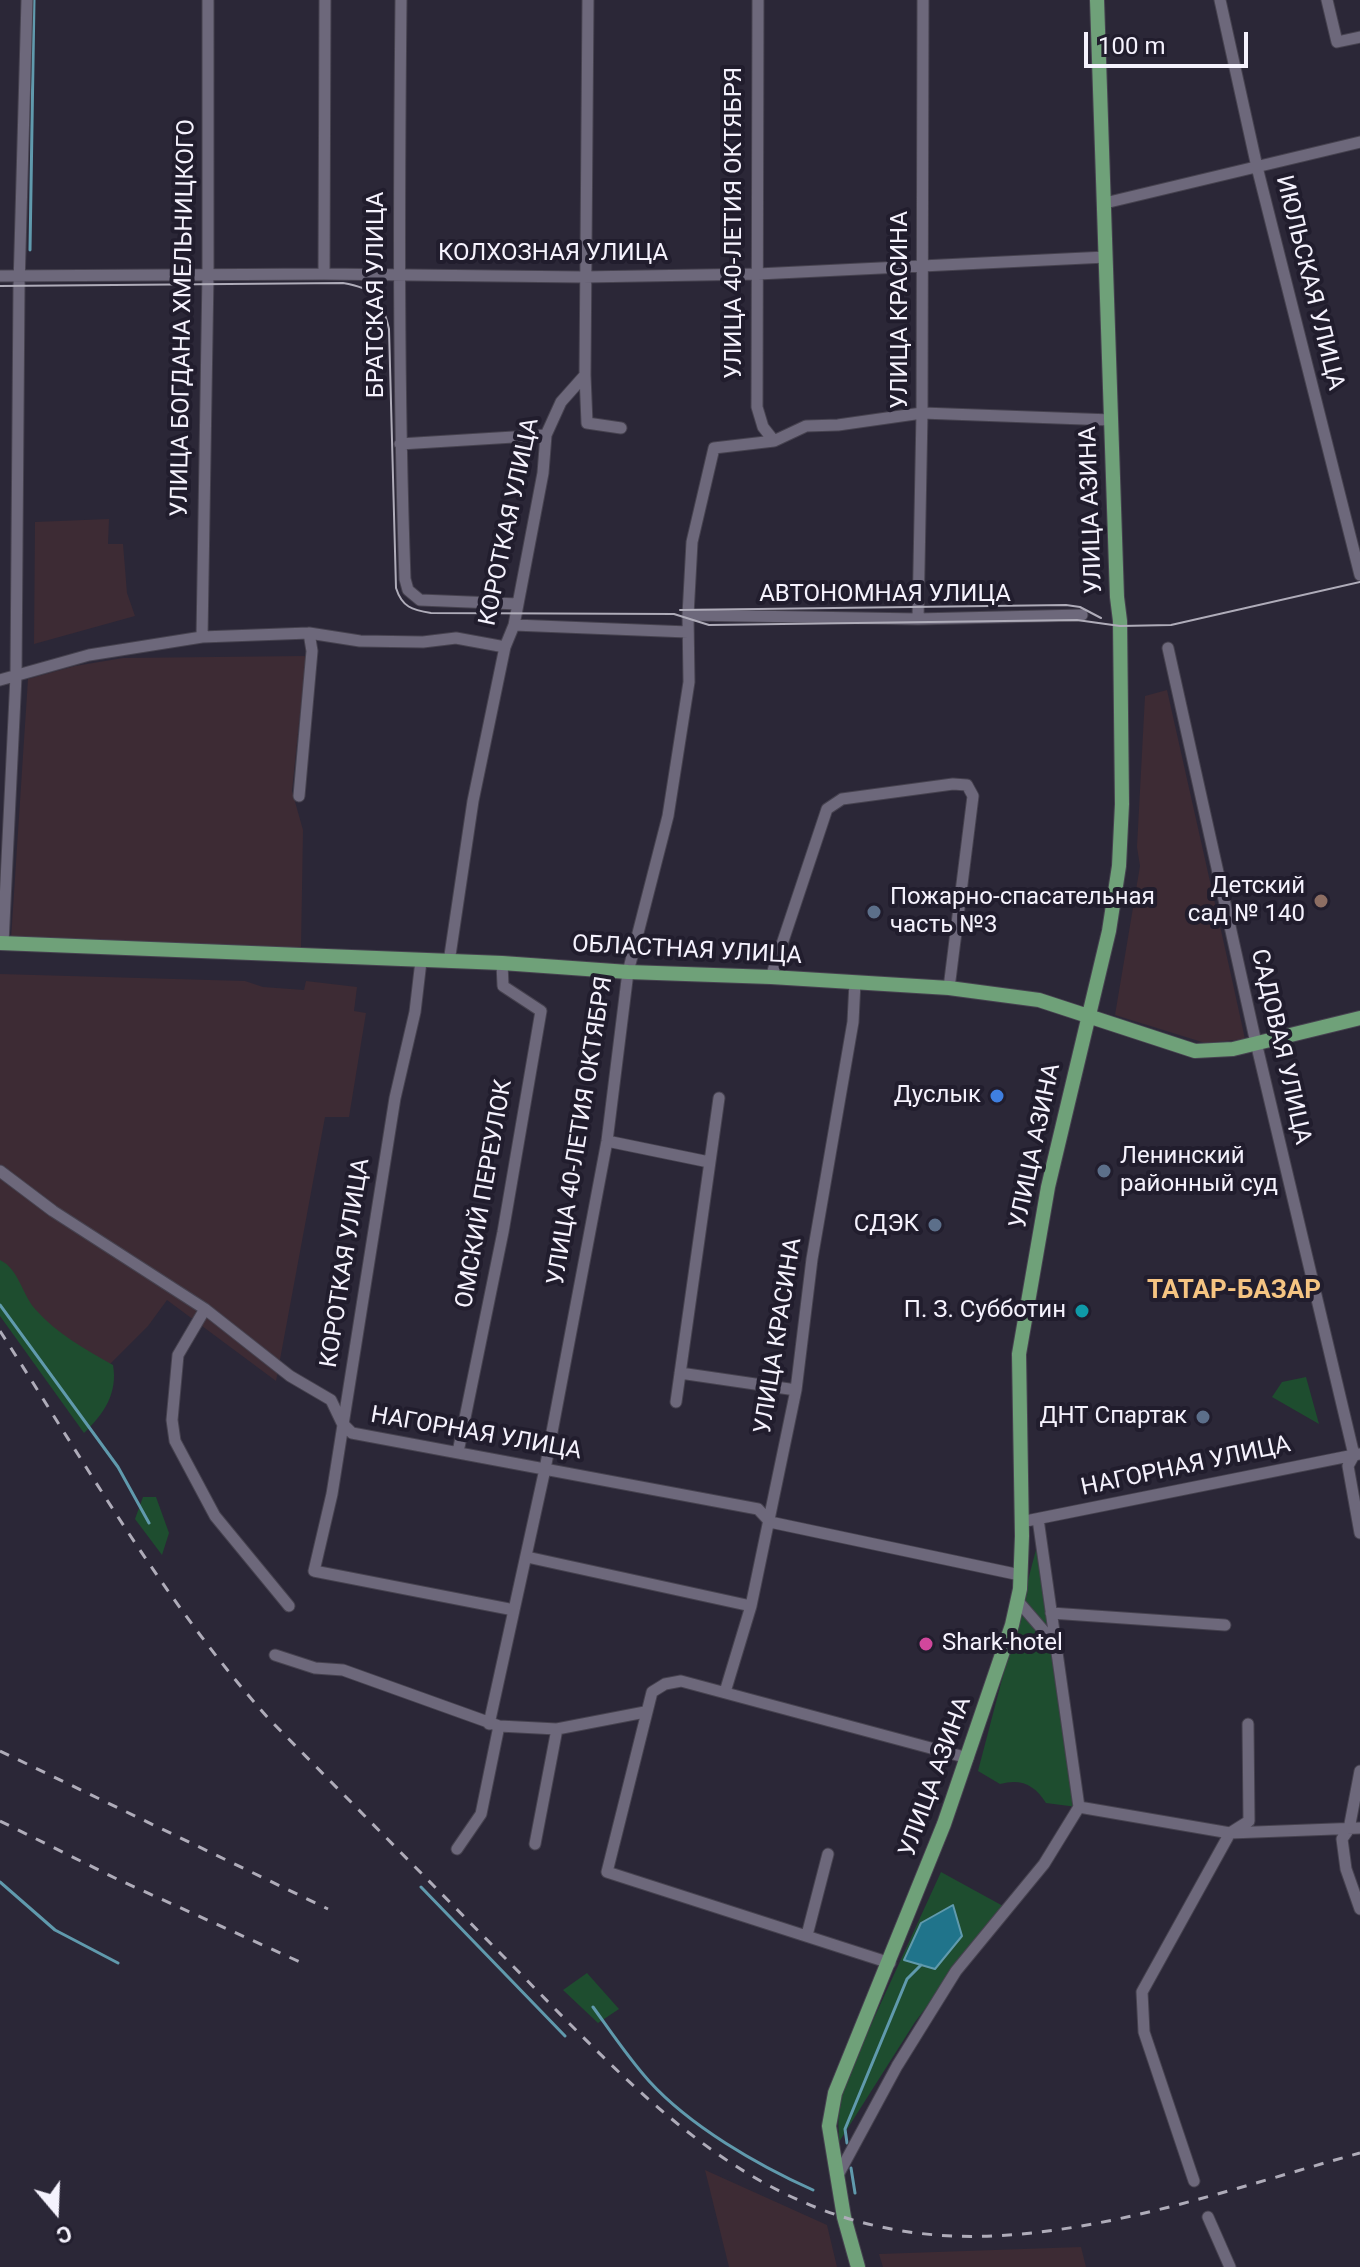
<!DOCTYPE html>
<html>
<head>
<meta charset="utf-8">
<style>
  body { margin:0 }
  #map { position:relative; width:1360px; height:2267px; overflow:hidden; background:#2b2737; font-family:Roboto,sans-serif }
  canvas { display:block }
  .north { position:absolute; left:16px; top:2171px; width:80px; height:80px; -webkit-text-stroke:6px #211d2d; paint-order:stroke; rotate:161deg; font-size:22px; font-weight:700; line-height:32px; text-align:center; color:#f5f2fd }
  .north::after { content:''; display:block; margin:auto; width:28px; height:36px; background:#f5f2fd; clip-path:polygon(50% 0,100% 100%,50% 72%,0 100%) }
  .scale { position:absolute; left:1084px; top:32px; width:164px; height:36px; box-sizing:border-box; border:4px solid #f5f2fd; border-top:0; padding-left:10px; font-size:24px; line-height:28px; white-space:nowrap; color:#f5f2fd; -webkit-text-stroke:6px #211d2d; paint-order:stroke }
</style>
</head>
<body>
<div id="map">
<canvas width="1360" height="2267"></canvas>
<div class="north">С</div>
<div class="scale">100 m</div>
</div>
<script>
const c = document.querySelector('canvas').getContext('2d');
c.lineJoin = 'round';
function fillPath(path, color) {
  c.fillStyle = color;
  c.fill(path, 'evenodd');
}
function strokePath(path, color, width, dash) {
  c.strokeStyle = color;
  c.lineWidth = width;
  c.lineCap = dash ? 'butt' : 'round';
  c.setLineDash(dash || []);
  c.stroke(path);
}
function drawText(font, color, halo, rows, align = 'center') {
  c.font = font + ' Roboto,sans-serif';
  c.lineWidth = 8;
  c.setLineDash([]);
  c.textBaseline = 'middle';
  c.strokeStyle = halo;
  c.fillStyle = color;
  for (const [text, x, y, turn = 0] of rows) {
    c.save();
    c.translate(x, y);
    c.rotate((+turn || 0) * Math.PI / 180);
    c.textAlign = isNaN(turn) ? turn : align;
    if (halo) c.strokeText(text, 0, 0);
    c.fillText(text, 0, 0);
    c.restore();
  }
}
fillPath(new Path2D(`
  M109,519L108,544H123L127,593L135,616L34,644L35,522Z
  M306,656L292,791L303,830L301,948L11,939L28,679L75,666L123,658Z
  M1167,690L1231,975L1245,1039L1205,1043L1115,1015L1140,866L1137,847L1145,696Z
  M0,974L245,981L263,987L304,990L306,981L357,987L354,1011L366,1013L349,1117H325L276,1381L167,1300L148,1326L86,1388L0,1271Z
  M705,2170L827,2225L837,2267H729Z
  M1081,2247L1086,2267H883L879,2254Z`), '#3d2b34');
fillPath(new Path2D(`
  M0,1260C19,1269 22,1295 36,1310C56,1333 86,1350 113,1365C118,1393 104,1414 84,1433L0,1316Z
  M1306,1377L1319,1424L1272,1397L1282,1382Z
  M143,1497H156L169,1533L162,1555L135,1519Z
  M1038,1542L1077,1807L1046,1803C1035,1785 1021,1778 1000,1784L978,1771Z
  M941,1872L1003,1906L915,2022L839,2142L838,2106L847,2077Z
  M587,1973L619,2009L598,2023L563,1990Z`), '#1e4d2f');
const water = new Path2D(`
  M953,1905L962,1936L935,1969L904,1960L921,1923Z`);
fillPath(water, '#20748b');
strokePath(water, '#609aad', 2);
strokePath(new Path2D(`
  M30,250L34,0
  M0,1305L118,1467L149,1523
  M0,1882L55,1930L118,1963
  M421,1887L565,2036
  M593,2007C611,2032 629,2059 649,2081C690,2126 757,2165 813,2190
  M847,2143L845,2129L907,1979L921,1965
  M851,2168L855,2193`), '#609aad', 3);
const minor = new Path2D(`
  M401,0C399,193 398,386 405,579L408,590L420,600L518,604
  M758,0L757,407L763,427L774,441
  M1220,0L1257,167L1360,575
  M1327,0L1337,42L1360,37
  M1105,203L1360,142
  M324,274L325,0
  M0,276L324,274L583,277L758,274L1106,257
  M585,375L587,423L621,428
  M400,444L546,435
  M688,615L918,619L1082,615
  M918,619L922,413L923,0
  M514,625L688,632
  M202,637L208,274V0
  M1168,648L1254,1034L1354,1455
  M0,680L89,655L202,637L309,633L360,641L423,642L456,638L505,647
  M299,796L312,651L309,633
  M3,943L16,676L19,286L27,0
  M421,961L415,1012L395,1098L332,1494L314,1571L514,1610
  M449,962L473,801L505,647L514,625L543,473L546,435L561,402L585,375L588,0
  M771,977L827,809L842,799L953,784L967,785L973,796L949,988
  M607,1141L709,1162
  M0,1171L53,1211L205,1309L290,1376L331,1400L342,1423L352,1433L758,1509L770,1522L1020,1575
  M205,1309L178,1355L172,1420L175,1441L215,1516L289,1606
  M680,1373L796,1390
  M676,1402L719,1098
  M458,1452L503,1232L541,1011L503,986L502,963
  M1354,1455L1348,1466L1360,1533
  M1021,1522L1359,1454
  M527,1557L751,1606
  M1017,1600L1055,1644
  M1051,1613L1225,1625
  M275,1655L315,1668L343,1670L499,1726L557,1729L645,1712
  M725,1692L751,1606L796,1390L812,1259L853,1022L855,982
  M489,1724L545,1469L607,1141L628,972L668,816L689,682L688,615L692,542L714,448L774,441L806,426L838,425L922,413L1111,420
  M1360,1771L1349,1829L1342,1839L1346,1869L1360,1909
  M1079,1807L1230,1833L1360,1828
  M535,1844L557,1729
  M457,1849L481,1814L499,1726
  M807,1935L828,1854
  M890,1963L607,1872L652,1692L665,1684L681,1681L968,1758
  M837,2177L897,2066L956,1971L1044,1864L1079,1807L1038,1519
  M1194,2181L1144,2032L1142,1992L1230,1833L1249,1821L1248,1724
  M1208,2217L1230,2267`);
const major = new Path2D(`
  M0,943L502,963L628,972L771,977L949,988L1039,1000L1195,1051L1233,1049L1360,1018
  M858,2267L844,2217L829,2126L835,2093L944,1824L1012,1625L1020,1589L1022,1536L1019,1354L1048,1187L1109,931L1119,866L1122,804L1120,621L1117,597L1097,0`);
strokePath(minor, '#46424f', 13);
strokePath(major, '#46424f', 16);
strokePath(minor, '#6d687b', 11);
strokePath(major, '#6fa179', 14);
strokePath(new Path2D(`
  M0,286L343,283C375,288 382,299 389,329L396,588C402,607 412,610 431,613L674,614L709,625L1077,620L1120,626L1171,625L1360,582
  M680,610L1066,605L1080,607L1101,618`), '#afacb9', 2);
strokePath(new Path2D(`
  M0,1331C85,1463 164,1602 269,1719C347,1798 424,1876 502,1955C647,2101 767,2245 993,2236C1118,2230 1240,2186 1360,2153
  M0,1751L328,1909
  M0,1821L119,1880L300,1962`), '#afacb9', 3, [10, 10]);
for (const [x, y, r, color] of [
  [1321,901,8,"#8d6e63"],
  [874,912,8,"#5c6f8a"],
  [997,1096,8,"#3f7fe0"],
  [1104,1171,8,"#5c6f8a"],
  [935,1225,8,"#5c6f8a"],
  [1082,1311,8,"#0f9aa8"],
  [1203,1417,8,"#5c6f8a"],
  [926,1644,8,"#d1479c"]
]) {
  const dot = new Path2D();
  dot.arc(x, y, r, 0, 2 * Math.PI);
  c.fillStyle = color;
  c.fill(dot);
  strokePath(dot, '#211d2d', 3);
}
drawText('24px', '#f5f2fd', '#211d2d', [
  ["УЛИЦА 40-ЛЕТИЯ ОКТЯБРЯ",735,223,-90],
  ["КОЛХОЗНАЯ УЛИЦА",553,254],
  ["ИЮЛЬСКАЯ УЛИЦА",1309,283,76],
  ["БРАТСКАЯ УЛИЦА",377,295,-90],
  ["УЛИЦА КРАСИНА",901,310,-90],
  ["УЛИЦА БОГДАНА ХМЕЛЬНИЦКОГО",184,318,-89],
  ["УЛИЦА АЗИНА",1092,510,-92],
  ["КОРОТКАЯ УЛИЦА",510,522,-78],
  ["АВТОНОМНАЯ УЛИЦА",885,595],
  ["ОБЛАСТНАЯ УЛИЦА",687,951,3],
  ["САДОВАЯ УЛИЦА",1280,1047,77],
  ["УЛИЦА 40-ЛЕТИЯ ОКТЯБРЯ",581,1131,-81],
  ["УЛИЦА АЗИНА",1036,1146,-78],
  ["ОМСКИЙ ПЕРЕУЛОК",485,1194,-80],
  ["КОРОТКАЯ УЛИЦА",346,1263,-81],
  ["УЛИЦА КРАСИНА",779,1336,-81],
  ["НАГОРНАЯ УЛИЦА",476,1434,10],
  ["НАГОРНАЯ УЛИЦА",1186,1467,-12],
  ["УЛИЦА АЗИНА",936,1777,-70]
]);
drawText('24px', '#f5f2fd', '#211d2d', [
  ["Детский",1305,887],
  ["сад № 140",1305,915],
  ["Пожарно-спасательная",890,898,"left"],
  ["часть №3",890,926,"left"],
  ["Дуслык",981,1096],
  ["Ленинский",1120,1157,"left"],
  ["районный суд",1120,1185,"left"],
  ["СДЭК",919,1225],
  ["П. З. Субботин",1066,1311],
  ["ДНТ Спартак",1187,1417],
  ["Shark-hotel",942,1644,"left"]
], 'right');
drawText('bold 26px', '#f5c482', '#211d2d', [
  ["ТАТАР-БАЗАР",1234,1291]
]);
</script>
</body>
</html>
